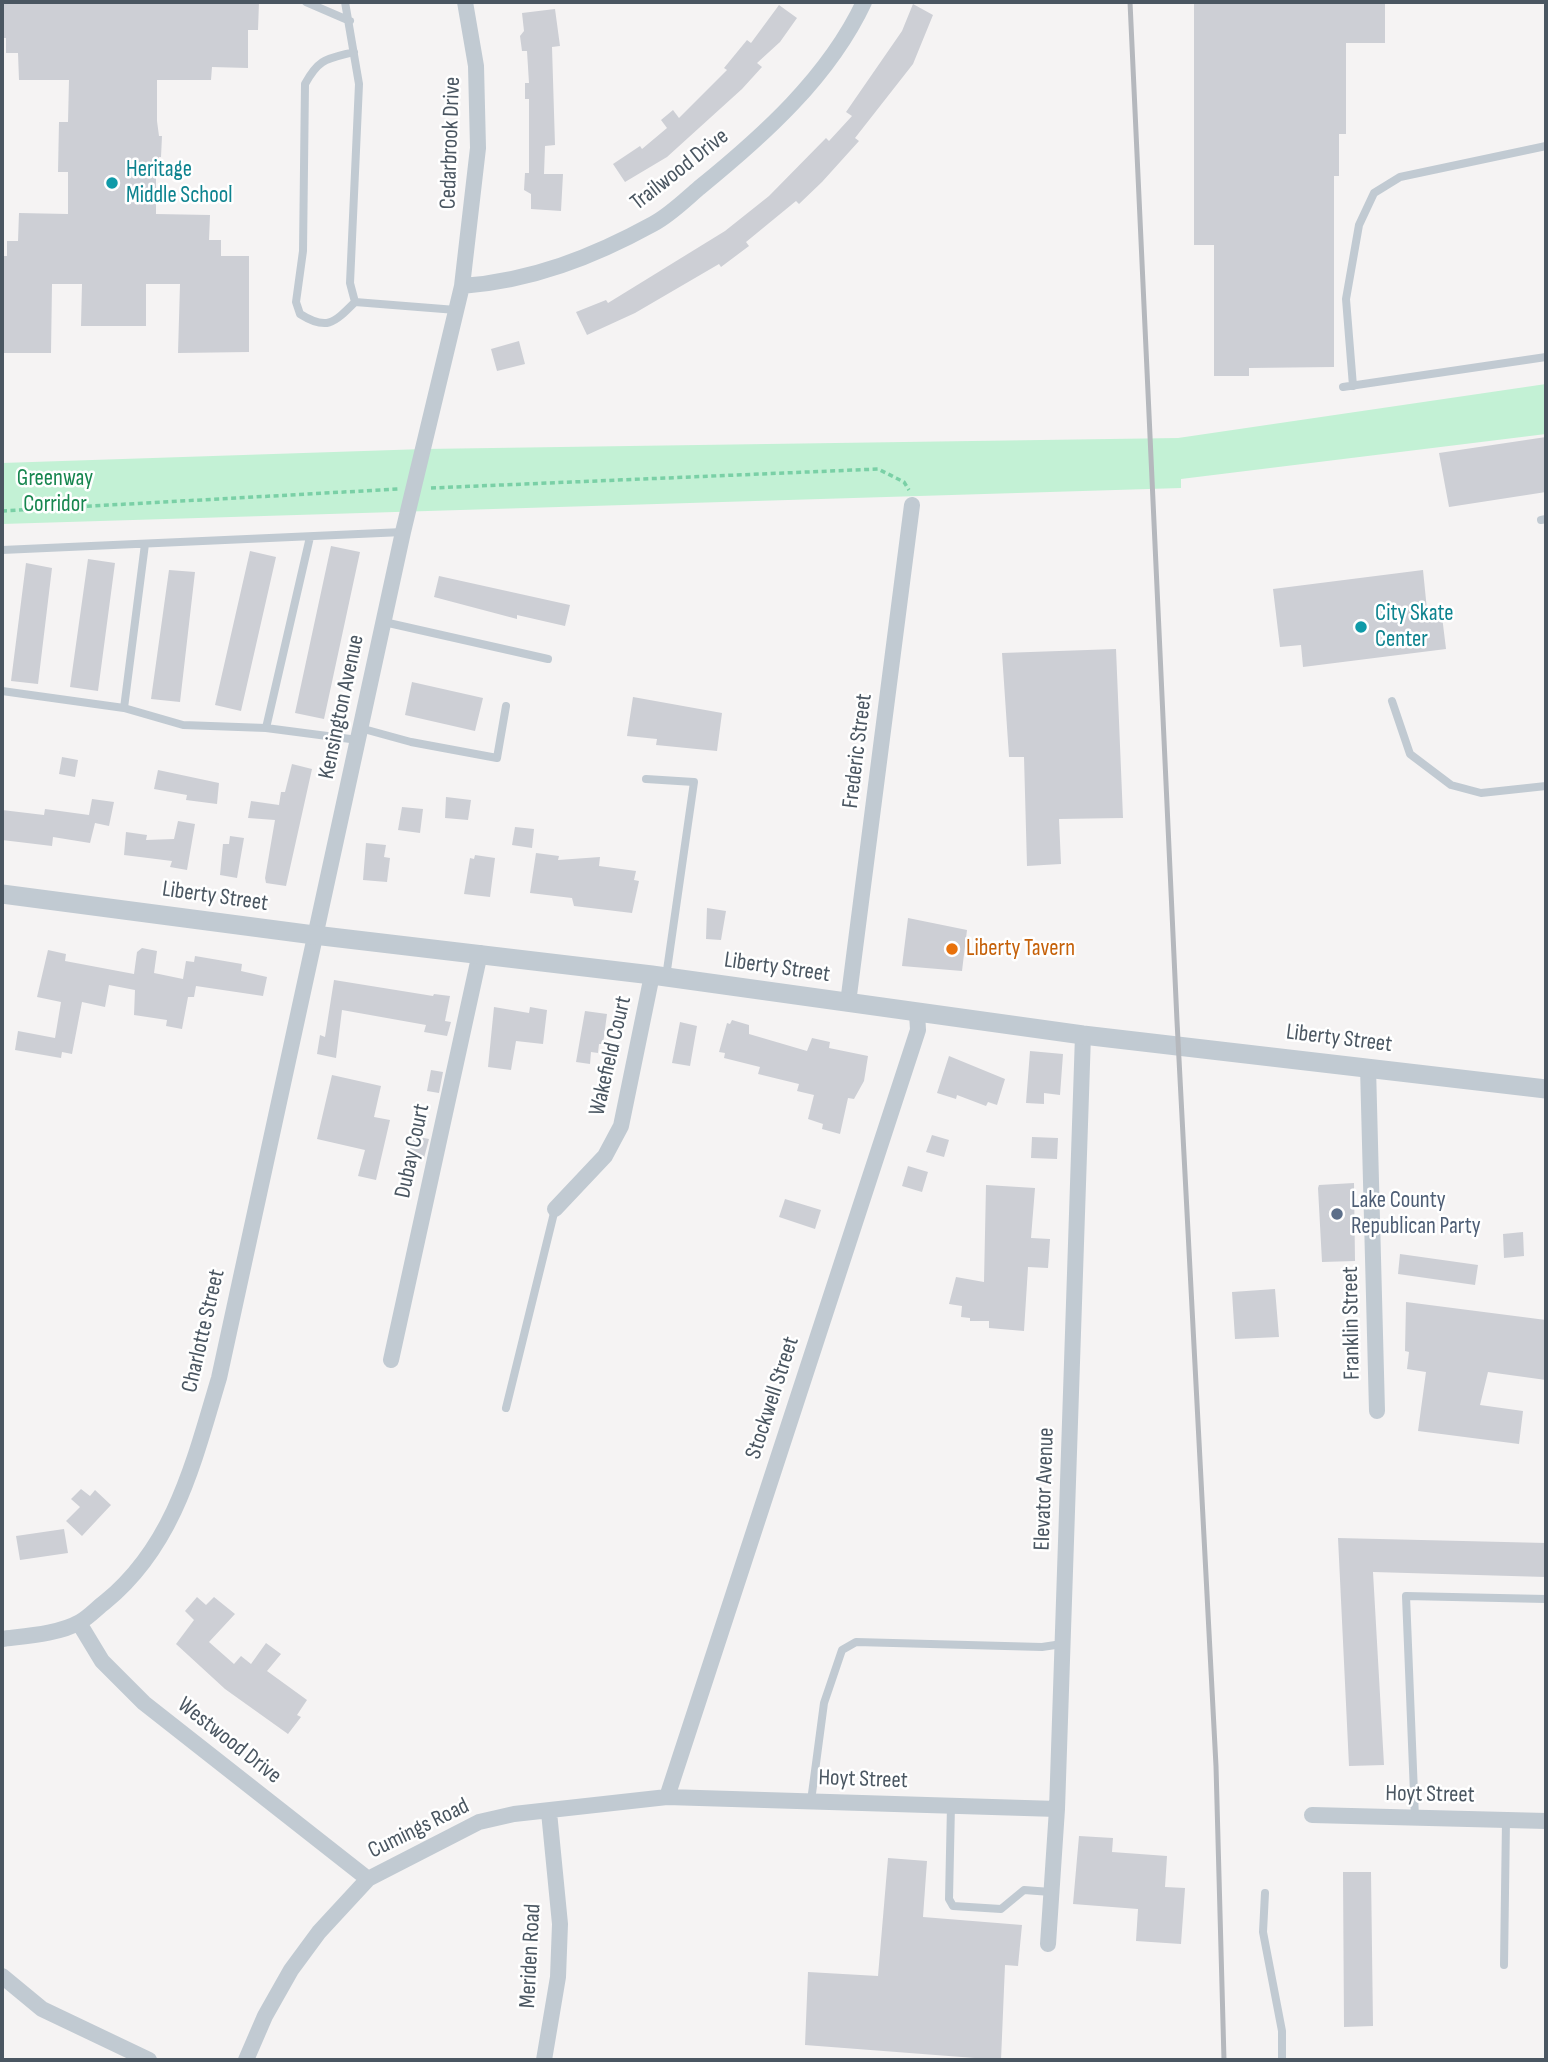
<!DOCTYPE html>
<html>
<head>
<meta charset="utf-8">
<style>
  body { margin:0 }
  #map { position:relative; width:1548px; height:2062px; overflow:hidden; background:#f5f3f3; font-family:"Sofia Sans Condensed",sans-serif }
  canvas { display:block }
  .frame { position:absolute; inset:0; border:4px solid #4a5661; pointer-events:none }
</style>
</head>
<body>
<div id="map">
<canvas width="1548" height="2062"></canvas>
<div class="frame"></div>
</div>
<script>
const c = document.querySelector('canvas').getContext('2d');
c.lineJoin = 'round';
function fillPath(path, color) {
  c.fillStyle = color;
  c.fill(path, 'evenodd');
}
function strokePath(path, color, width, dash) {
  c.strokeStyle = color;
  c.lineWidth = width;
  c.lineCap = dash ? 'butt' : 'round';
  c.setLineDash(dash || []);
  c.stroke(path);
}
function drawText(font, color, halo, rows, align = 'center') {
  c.font = font + ' "Sofia Sans Condensed",sans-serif';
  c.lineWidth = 5;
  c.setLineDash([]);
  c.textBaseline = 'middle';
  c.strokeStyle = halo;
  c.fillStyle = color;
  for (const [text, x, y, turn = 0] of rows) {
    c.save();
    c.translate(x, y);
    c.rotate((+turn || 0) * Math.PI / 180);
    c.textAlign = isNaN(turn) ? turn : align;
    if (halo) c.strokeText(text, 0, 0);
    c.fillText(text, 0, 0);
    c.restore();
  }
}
fillPath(new Path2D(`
  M1546,384V434L1181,479V488L2,524V463L424,449L1178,438Z`), '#c3f1d5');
fillPath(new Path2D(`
  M2,2H259L258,30H248V68L212,67L211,80H157V121L159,136H162L161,157H159L156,172V214L210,215L209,240H221V256H249V352L178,353L180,284H146V326H81L82,284H52L51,353H2V256H7V241H18L19,213L68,214V172H58L59,122H68L69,80H19L18,53H6V38H2Z
  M1194,2H1385V43H1346V134H1339V176H1334V367L1249,368V376H1214V245H1194Z
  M913,4L933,15L913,64L855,138L859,141L822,182L799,204L796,201L746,242L749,246L721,267L719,264L635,313L587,335L576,312L606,300L608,303L725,231L769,196L826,138L829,141L852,116L846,112L902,31Z
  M779,5L797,18L780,42L757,63L762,67L742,89L667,157L625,182L613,164L640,146L642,149L667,128L661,120L673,110L679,118L727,70L724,68L747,40L751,43Z
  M555,9L560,46L552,47L555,145L545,146L544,174H563L561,211L531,209V194L524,190L525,173H529V99H525V83H529L527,51H522L520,36L524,31L522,13Z
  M519,341L525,364L497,371L491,349Z
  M1546,437V492L1449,507L1439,453Z
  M331,546L360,552L324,719L295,713Z
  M250,551L276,557L241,711L215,705Z
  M88,559L115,563L98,691L70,687Z
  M26,563L52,568L38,684L11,681Z
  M169,570L195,572L180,702L151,699Z
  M1423,570L1427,610L1441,608L1446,649L1303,667L1301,645L1280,647L1273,589Z
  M439,576L570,605L565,626L517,615V619L434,597Z
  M1116,649L1123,818L1059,819L1061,864L1027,866L1024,757H1009L1002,653Z
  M412,682L483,698L475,731L405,715Z
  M633,697L722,713L717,751L656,745L657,739L627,736Z
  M62,757L78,760L75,777L59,774Z
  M292,764L312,769L286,886L266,883L265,878L275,820L248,818L251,801L279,805L281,792H285Z
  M158,770L219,783L217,804L186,800L187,795L154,789Z
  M446,797L471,800L468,820L445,818Z
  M92,799L114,802L109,826L95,823L90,843L53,837L52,846L2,840V810L44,815L45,809L89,815Z
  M402,807L423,809L420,833L398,830Z
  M178,821L195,824L187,870L170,867L172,861L124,855L126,832L147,835L146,840L174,839Z
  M515,827L534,829L532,848L512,845Z
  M230,836L244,838L237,878L220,875L223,844H229Z
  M366,843L386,845L384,857L390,858L387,882L363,880Z
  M536,853L559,856L558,860L600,857L599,866L636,871L634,880L639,881L632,913L574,906L572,898L530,893Z
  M475,855L495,858L490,897L464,894L470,858L474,859Z
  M707,908L726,911L721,940L706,939Z
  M908,918L967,930L962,971L902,966Z
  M142,948L157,951L154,973L183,979L186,961L194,962L195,956L242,964L241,971L267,977L263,996L196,986L194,997H188L182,1029L166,1026L167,1020L134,1015L135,990L109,985L105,1007L82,1002L72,1054L62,1052L61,1058L15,1050L18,1031L55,1038L61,1002L37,997L48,950L66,954L65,961L134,974L137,952Z
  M334,980L433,996L434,994L450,996L445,1021L451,1022L447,1036L424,1032L426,1025L342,1010L336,1058L317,1054L320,1035L325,1037Z
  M494,1007L529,1013L530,1007L547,1010L543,1044L516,1041L511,1070L488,1067Z
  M585,1011L607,1014L603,1044H599L598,1053L591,1052L590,1064L576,1062Z
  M732,1020L749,1025V1034L807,1051L812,1038L830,1042L829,1048L868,1056L864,1081L854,1099L848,1098L840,1134L822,1129L823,1124L808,1119L814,1095L797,1091L799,1084L758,1074L760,1067L724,1058L725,1053L719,1052L727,1023L730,1024Z
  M680,1022L697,1026L690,1066L672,1063Z
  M1030,1051L1063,1054L1060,1095L1044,1093V1104L1026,1103Z
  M949,1056L1005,1079L997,1105L988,1102L986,1106L957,1095L956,1099L937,1093Z
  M431,1070L443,1072L439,1093L427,1091Z
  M332,1075L381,1086L374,1117L390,1120L376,1180L358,1176L365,1150L317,1139Z
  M932,1135L949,1140L944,1157L926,1152Z
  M414,1136L429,1139L424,1158L408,1155Z
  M1032,1137L1058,1138L1057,1159L1031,1158Z
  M908,1166L928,1172L922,1192L902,1186Z
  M1354,1183L1355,1261L1322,1262L1318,1188L1319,1185Z
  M986,1185L1035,1188L1031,1238L1050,1239L1048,1268L1028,1267L1024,1331L989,1328V1321H970V1318L961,1317L962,1306L949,1304L956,1277L984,1282Z
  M785,1199L821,1210L815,1229L779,1217Z
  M1523,1232L1524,1256L1504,1258L1503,1234Z
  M1400,1254L1478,1265L1475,1285L1398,1274Z
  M1275,1289L1279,1337L1235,1339L1232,1292Z
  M1406,1302L1546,1320V1380L1488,1372L1480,1405L1523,1411L1519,1444L1418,1431L1426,1372L1407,1369L1409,1352L1405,1351Z
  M81,1489L90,1496L95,1490L111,1505L82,1536L66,1521L80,1507L71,1499Z
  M64,1529L68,1553L20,1560L16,1536Z
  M1338,1538L1546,1543V1577L1373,1572L1384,1765L1349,1766Z
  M197,1597L206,1605L214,1597L235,1614L209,1642L234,1664L241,1656L251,1664L266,1643L281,1654L267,1671L307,1700L297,1715L301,1717L288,1734L225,1689L176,1644L194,1620L185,1611Z
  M1079,1836L1113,1838L1112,1852L1167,1856L1165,1887L1185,1888L1181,1944L1136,1941L1138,1909L1073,1904Z
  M888,1858L927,1861L923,1917L1022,1925L1018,1966L1005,1965L1001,2060L805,2045L808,1972L878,1976Z
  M1343,1872H1371L1373,2026L1344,2027Z`), '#cdcfd5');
strokePath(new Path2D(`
  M431,488L878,469L904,482L909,490
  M2,511L398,489`), '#7ad0a6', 3.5, [5, 3.5]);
strokePath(new Path2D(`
  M306,2L350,21
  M345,2L359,84L350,283L355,302
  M354,52C327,59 319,58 305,84L303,251L296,302L300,314C327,331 334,323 355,302
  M355,302L456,310
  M1353,386L1346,299L1359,225L1374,193L1400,177L1546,146
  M1343,387L1546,357
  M1541,520L1546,519
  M2,550L403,532
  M384,622L548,659
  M2,691L124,708L183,725L266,728L358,740
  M1392,701L1410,754L1451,785L1481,793L1546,786
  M124,708L145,544
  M266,728L310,537
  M360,728L411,742L497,758L506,706
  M646,779L694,782L666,977
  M506,1408L555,1209
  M811,1801L824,1703L842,1650L856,1642L1042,1647L1062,1644
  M951,1805L949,1899L953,1906L1001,1909L1024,1890L1051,1892
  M1415,1818L1406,1596L1546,1599
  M1265,1893L1263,1932L1282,2031V2060
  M1504,1965L1506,1820`), '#c1cad2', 8);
strokePath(new Path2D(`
  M462,286L478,148L476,66L465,2
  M848,1003L912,505
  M1368,1067L1377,1411
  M555,1209L605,1156L621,1126L652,975
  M391,1360L480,953
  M79,1623L102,1661L144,1703L368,1879
  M2,1639C25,1636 59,1634 80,1622C89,1617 97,1608 105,1602C175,1545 194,1461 219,1378L403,532L462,286C531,281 593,257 653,224C670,215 685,200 699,188C763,136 829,77 864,2
  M667,1797L918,1030L917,1013
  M1312,1815L1546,1821
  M1048,1944L1057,1809L1083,1035
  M2,1976L42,2009L149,2060
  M246,2060L265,2016L291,1970L319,1932L368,1879L479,1822L514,1814L667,1797L1057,1809
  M544,2060L558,1977L560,1924L549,1812`), '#c1cad2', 16);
strokePath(new Path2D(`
  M2,894L314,935L652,975L1083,1035L1546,1089`), '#c1cad2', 19);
strokePath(new Path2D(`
  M1130,2L1177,1021L1216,1766L1224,2060`), '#b5b8bd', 5);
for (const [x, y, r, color] of [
  [112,183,7,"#0f9aa8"],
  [1361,627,7,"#0f9aa8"],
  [952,949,7,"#e8710a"],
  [1337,1214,7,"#5c6f8a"]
]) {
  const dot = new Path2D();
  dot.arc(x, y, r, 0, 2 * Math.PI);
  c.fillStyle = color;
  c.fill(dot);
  strokePath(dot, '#fff', 2.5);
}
drawText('23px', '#4a5661', '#fff', [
  ["Cedarbrook Drive",451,143,-88],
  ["Trailwood Drive",680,170,-38],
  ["Kensington Avenue",342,707,-78],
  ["Frederic Street",858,751,-83],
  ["Liberty Street",215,897,8],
  ["Liberty Street",777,968,8],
  ["Liberty Street",1339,1039,7],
  ["Wakefield Court",611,1056,-77],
  ["Dubay Court",413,1151,-78],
  ["Franklin Street",1352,1323,-91],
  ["Charlotte Street",204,1331,-77],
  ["Stockwell Street",773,1398,-72],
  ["Elevator Avenue",1045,1489,-88],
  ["Westwood Drive",229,1741,38],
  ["Hoyt Street",863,1780,2],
  ["Hoyt Street",1430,1795,1],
  ["Cumings Road",419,1829,-26],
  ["Meriden Road",531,1956,-87]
]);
drawText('23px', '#0d838f', '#fff', [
  ["Heritage",126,170],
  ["Middle School",126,196],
  ["City Skate",1375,614],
  ["Center",1375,640]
], 'left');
drawText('23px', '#17864f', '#fff', [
  ["Greenway",55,479],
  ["Corridor",55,505]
]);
drawText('23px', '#c56008', '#fff', [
  ["Liberty Tavern",966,949]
], 'left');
drawText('23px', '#4e5e75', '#fff', [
  ["Lake County",1351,1201],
  ["Republican Party",1351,1227]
], 'left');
</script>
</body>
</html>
